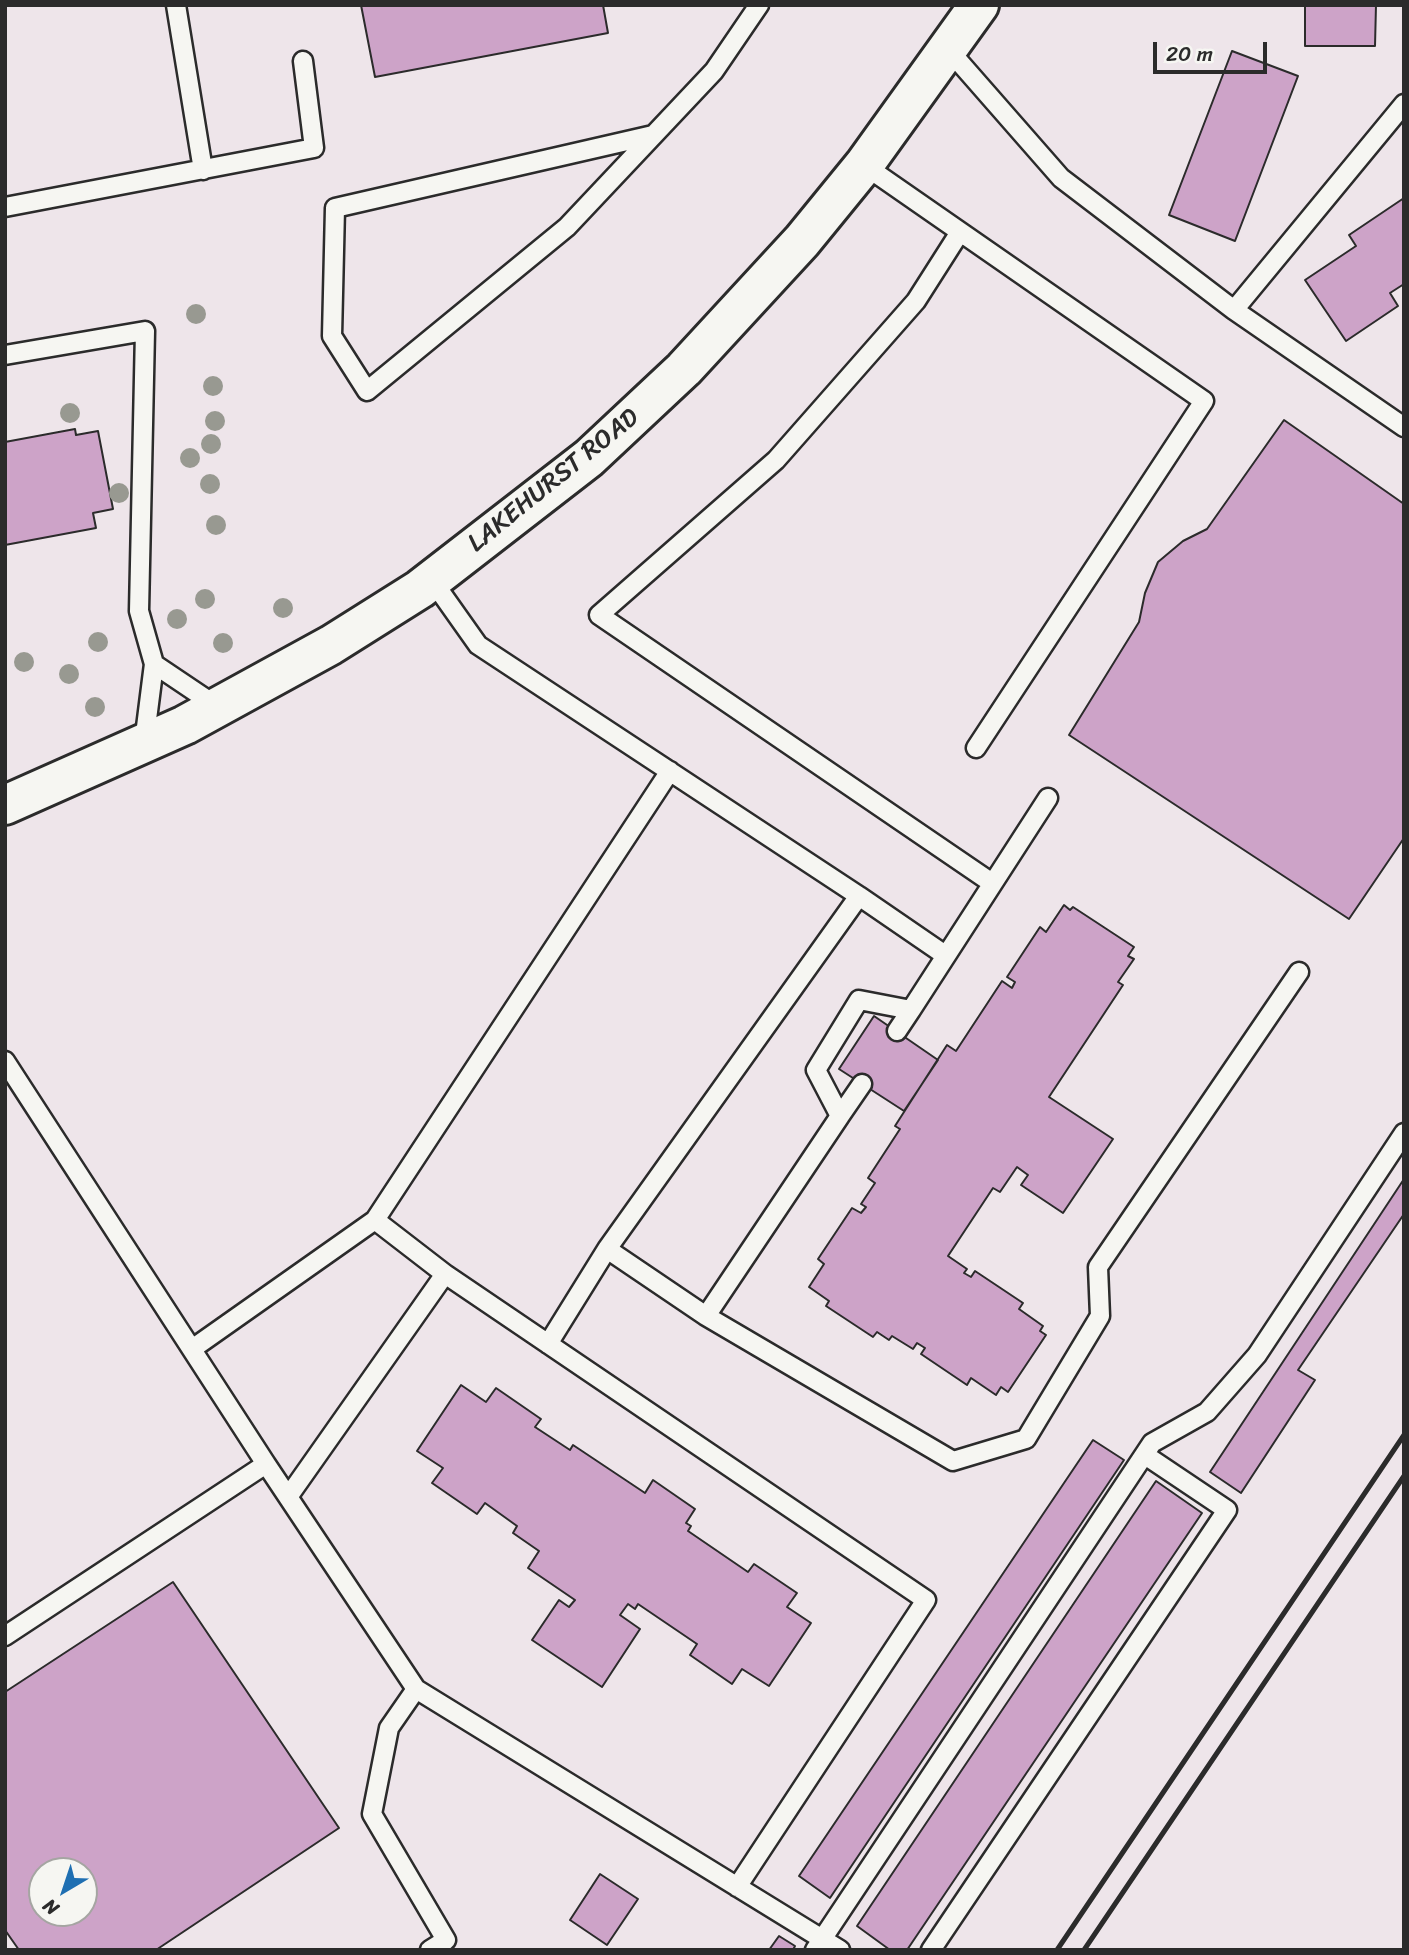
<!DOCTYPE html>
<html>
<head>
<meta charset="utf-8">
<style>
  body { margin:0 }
  #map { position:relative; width:1409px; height:1955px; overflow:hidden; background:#eee5ea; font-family:Sriracha,sans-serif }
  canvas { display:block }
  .frame { position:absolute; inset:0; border:7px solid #2b2b2b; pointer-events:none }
  .north { position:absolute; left:28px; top:1857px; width:70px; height:70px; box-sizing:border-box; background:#f6f6f2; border:2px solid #a5a5a2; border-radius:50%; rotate:219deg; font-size:19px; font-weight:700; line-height:28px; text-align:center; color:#2b2b2b }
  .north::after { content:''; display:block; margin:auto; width:24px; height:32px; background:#1f6fb2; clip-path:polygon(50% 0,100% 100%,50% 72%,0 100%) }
  .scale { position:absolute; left:1153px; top:42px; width:114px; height:32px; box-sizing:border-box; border:4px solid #2b2b2b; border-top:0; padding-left:9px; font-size:21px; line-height:24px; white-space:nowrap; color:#2b2b2b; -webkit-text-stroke:5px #f6f6f2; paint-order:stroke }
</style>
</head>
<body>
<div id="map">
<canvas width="1409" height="1955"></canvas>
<div class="frame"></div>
<div class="north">N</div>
<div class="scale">20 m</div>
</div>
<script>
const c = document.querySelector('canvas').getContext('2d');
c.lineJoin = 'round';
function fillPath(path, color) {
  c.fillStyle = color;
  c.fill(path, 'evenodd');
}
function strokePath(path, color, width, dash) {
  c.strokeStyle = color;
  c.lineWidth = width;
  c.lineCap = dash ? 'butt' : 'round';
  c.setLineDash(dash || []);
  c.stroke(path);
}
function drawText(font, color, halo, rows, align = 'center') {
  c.font = font + ' Sriracha,sans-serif';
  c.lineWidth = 5;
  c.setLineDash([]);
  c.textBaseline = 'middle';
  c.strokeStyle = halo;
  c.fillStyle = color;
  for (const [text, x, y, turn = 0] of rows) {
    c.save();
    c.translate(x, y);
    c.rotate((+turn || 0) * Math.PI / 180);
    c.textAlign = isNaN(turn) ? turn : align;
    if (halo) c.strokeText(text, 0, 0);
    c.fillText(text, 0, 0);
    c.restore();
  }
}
const building = new Path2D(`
  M361,5H603L608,33L375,77Z
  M1305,5H1376L1375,46H1305Z
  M1232,51L1298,76L1235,241L1169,215Z
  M1404,198V284L1390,293L1398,306L1346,341L1305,280L1356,246L1349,235Z
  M1284,420L1404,504V838L1349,919L1069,735L1139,622L1145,593L1158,562L1183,541L1207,529Z
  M75,429L76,435L98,431L113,509L93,513L96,528L5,545V442Z
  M1064,905L1070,910L1073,907L1134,947L1128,956L1134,959L1118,982L1123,985L1049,1097L1113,1139L1063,1213L1021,1185L1028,1175L1017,1167L1000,1192L993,1188L948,1256L967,1269L964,1273L971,1277L975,1271L1023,1303L1019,1309L1043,1326L1040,1331L1046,1335L1008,1392L1001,1387L996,1395L971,1378L967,1385L921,1354L925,1348L917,1343L913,1349L892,1336L889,1340L877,1332L873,1337L826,1306L829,1301L809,1287L824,1264L818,1259L852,1208L861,1213L866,1207L861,1204L875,1183L868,1178L900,1129L895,1126L947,1045L956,1051L1002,981L1012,988L1015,982L1007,977L1040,927L1046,932Z
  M874,1016L938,1060L904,1111L839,1069Z
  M1404,1179V1214L1298,1370L1315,1380L1241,1493L1210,1472Z
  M461,1385L486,1402L496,1388L541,1419L535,1427L570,1450L573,1445L645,1493L653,1480L695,1509L686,1523L691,1526L688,1531L748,1572L754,1564L797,1593L787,1607L811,1623L769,1686L742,1669L732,1684L690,1655L697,1644L638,1604L635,1609L628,1604L620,1615L640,1629L602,1687L532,1640L559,1600L569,1607L575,1600L528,1568L539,1551L513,1533L517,1526L485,1503L477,1514L432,1483L443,1468L417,1451Z
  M1093,1440L1124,1460L830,1898L799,1876Z
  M1156,1481L1202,1513L907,1950H890L857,1926Z
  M173,1582L339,1828L156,1950H19L5,1930V1692ZM42,1871H84V1913H42Z
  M600,1874L638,1899L607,1945L570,1920Z
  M779,1936L795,1946L793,1950H769Z`);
fillPath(building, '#cda3c8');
strokePath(building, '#2b2b2b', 2);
const service = new Path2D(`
  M176,5L203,170
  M948,49L1061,178L1234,310L1404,427
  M653,135L335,208L332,336L367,391L567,227L714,71L759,5
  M864,165L1204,401L976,748
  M5,207L314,148L303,61
  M960,232L916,301L776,460L599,615L992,883
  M1234,310L1404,104
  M5,355L145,331L139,611L154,664
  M432,580L478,645L859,896L607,1249L706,1316L840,1116L816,1070L859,1000L911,1010L1048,798
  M144,743L154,664L218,707
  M859,896L945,955
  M897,1031L911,1010
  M5,1061L266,1464L5,1636
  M840,1116L862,1084
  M375,1220L670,771
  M706,1316L953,1461L1026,1439L1100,1316L1098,1267L1299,972
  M548,1344L607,1249
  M192,1349L375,1220L445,1274
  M266,1464L416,1689L840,1950
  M288,1497L445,1274L926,1600L737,1887
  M416,1689L389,1728L372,1814L446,1940L430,1950
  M815,1950L1152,1443L1207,1412L1257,1355L1404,1133
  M931,1950L1227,1510L1145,1455`);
const tertiary = new Path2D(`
  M5,805L185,725L331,645L420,589L589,458L684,369L802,241L864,165L979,5`);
strokePath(service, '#2b2b2b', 23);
strokePath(tertiary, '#2b2b2b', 44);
strokePath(service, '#f6f6f2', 18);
strokePath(tertiary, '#f6f6f2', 38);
strokePath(new Path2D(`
  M1057,1950L1404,1435
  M1084,1950L1404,1476`), '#2b2b2b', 5);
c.fillStyle = '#989991';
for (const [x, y] of [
  [196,314],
  [213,386],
  [70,413],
  [215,421],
  [211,444],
  [190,458],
  [210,484],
  [119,493],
  [216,525],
  [205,599],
  [283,608],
  [177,619],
  [98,642],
  [223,643],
  [24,662],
  [69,674],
  [95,707]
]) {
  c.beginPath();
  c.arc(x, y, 10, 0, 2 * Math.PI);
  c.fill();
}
drawText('26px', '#2b2b2b', '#f6f6f2', [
  ["LAKEHURST ROAD",554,481,-39]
]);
</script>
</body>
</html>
